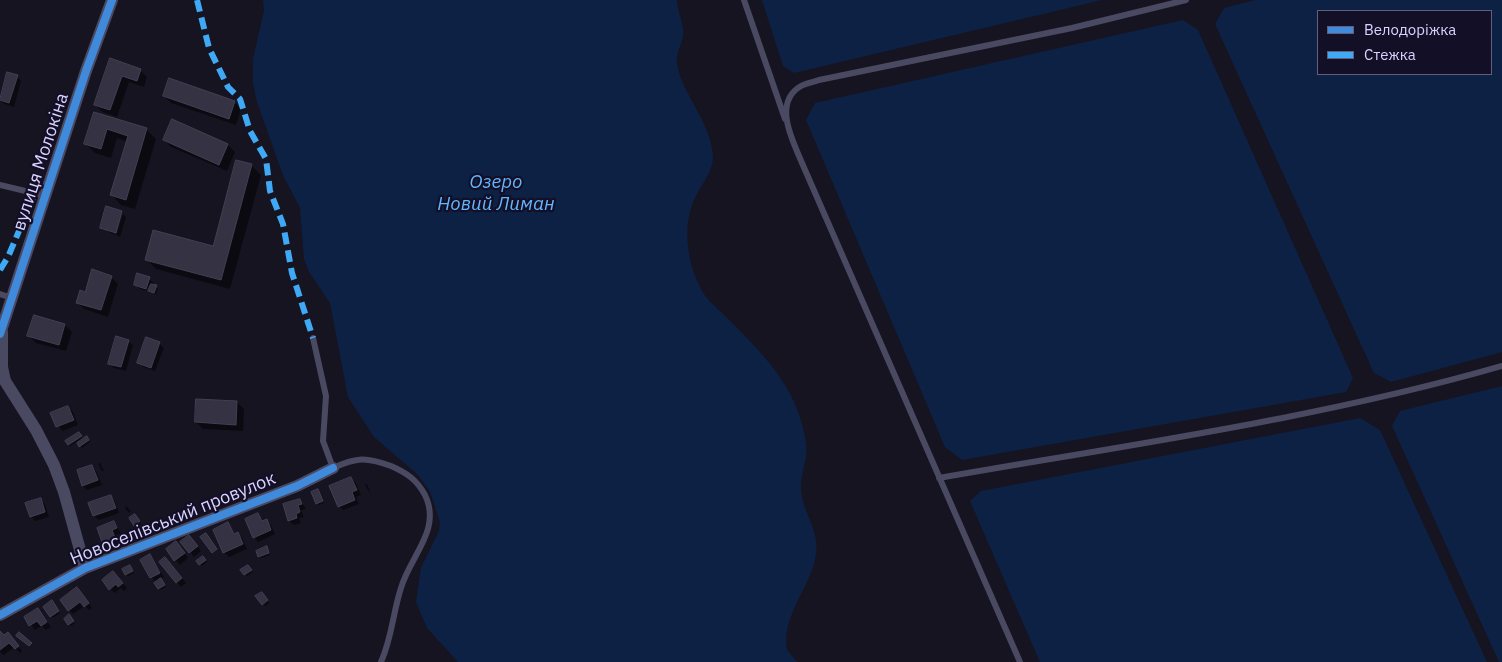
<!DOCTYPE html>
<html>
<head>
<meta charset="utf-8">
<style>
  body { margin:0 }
  #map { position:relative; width:1502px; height:662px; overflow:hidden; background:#161421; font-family:"IBM Plex Sans",sans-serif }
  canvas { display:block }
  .legend { position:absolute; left:1317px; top:10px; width:175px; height:65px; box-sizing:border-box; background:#130f26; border:1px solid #625e7d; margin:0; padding:6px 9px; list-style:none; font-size:15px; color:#d9d4ff }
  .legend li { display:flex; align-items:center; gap:10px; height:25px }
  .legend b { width:25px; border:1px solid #625e7d }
</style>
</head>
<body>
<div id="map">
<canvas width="1502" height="662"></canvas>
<ul class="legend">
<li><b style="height:6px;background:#408adc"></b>Велодоріжка</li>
<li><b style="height:6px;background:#3fa9f5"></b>Стежка</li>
</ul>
</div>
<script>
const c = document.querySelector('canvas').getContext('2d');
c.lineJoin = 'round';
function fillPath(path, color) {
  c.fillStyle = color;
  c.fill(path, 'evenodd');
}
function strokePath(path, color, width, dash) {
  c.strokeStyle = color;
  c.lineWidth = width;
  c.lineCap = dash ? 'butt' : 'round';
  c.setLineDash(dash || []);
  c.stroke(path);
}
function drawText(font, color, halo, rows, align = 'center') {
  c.font = font + ' "IBM Plex Sans",sans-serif';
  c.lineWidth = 4.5;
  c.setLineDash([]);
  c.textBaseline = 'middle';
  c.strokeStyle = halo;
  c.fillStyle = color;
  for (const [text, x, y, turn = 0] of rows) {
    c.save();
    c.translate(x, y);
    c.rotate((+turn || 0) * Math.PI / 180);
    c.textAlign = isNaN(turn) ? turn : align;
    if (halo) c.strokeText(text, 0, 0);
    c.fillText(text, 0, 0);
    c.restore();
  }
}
fillPath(new Path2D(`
  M263,0H677C677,10 682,19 683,29C685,46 672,50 679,73C688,100 712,127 713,157C713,171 703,182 697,194C682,221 686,258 699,285C705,300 718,308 728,319C763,354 796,386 805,437C810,460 800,470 801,489C802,512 820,530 816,554C811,588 781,615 787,650L797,662H458L427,628L416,602L421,568L439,531L440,523L434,503L429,490L417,474L374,437L348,397L330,303L309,272L304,259L300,208L283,175L257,102L253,84V59L264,11Z
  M762,0H1102L794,73L783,66Z
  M1255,0H1502V352L1391,382L1374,373L1215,24L1224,8ZM1318,11H1491V74H1318Z
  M1183,20L1198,30L1353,378L1346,392L962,460L945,447L806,120L815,103Z
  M1502,386V662H1499L1392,426L1400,411Z
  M1360,418L1380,430L1487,662H1040L970,501L981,491Z`), '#0d2144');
fillPath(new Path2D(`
  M111,60L140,70L147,77L144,87L129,82L117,117L103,112L95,105Z
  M17,76L21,81L14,107L5,104L0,100Z
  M164,96L234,102L241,109L236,125L171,103Z
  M95,114L146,129L156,139L135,209L121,205L112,195L128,142L117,138L111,158L95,153L86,144Z
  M164,140L228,145L235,152L227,171L171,147Z
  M251,165L261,175L230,289L156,269L146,259L214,248Z
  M107,208L123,213H120L114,235L101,227Z
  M123,214L126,217L120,237L116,235Z
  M111,277L118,284L108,317L84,309L77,302L86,293Z
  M149,279L154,283L153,286L158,288L156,294L140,289L135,284Z
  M34,316L65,325L72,332L66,351L36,343L29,336Z
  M128,341L133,345L126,371L114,368L109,363Z
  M159,343L164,348L155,371L143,367L138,362Z
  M237,402L244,409L243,431L203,429L196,422Z
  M68,407L73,412L78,425L62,431L52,414Z
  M80,435L84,440L86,438L90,442L82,448L77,442L70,446L67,441Z
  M100,463L104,471H102L98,464Z
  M92,466L96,471L102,485L87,490L83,486Z
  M351,478L356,483L361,495L356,497L359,504L343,510L339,506Z
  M366,484L368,486L371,495L365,485Z
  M317,490L324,503L319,505L317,504Z
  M110,496L115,501L119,513L99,520L94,516L90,504Z
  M40,499L45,504L49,517L35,521L31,516Z
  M300,500L306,509L301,510L304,517L299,518L301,523L294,525L289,521Z
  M126,506L131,511L129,513L125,508Z
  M258,514L264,521L266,520L271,525L275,534L258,542L254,537Z
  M137,517L141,524L137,527L135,525Z
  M114,523L121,533L116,535L120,544L109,549L105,544Z
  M228,524L235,534L242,538L247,549L229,557L224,552Z
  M194,541L201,551L194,557L182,542Z
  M181,547L188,558L180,565L167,549Z
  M266,548L270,555L261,558L259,557Z
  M150,556L164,577L161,579L166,587L160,590L141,560Z
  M203,557L207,562L202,566L198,561Z
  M161,563H170L186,583L181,587Z
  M131,568L134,573L128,576L126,574Z
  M250,568L253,572L247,576L245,574Z
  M117,577L127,588L124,591L121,588L115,593L110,589Z
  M81,593L92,608L89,610L85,606L73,614L69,610Z
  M263,595L269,603L265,606L263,604Z
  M54,604L60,613L53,618L44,607Z
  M38,609L51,627L46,630L42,626L35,630L25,617Z
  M69,616L75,623L71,626L65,619Z
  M0,632L4,637L12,638L22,651L20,653L14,647L4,655L0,652Z`), '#0007');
const building = new Path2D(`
  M110,58L141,69L137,81L122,76L110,110L94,105Z
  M7,72L18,75L9,103L0,100Z
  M169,78L235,101L229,119L163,96Z
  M94,112L147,128L126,200L110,195L128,136L107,129L101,149L84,144Z
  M172,119L228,144L219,165L163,140Z
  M236,160L252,164L221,280L145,260L153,230L213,246Z
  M106,206L122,211L116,233L100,228Z
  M92,269L112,276L101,310L76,303L80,290L85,292Z
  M137,273L150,277L146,289L134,285Z
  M151,284L157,285L154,293L148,291Z
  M34,315L65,324L59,345L27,336Z
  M116,336L129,340L121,367L108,364Z
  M146,337L160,342L151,368L137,363Z
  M196,399L237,401L236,425L195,422Z
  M68,406L74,420L56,427L50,413Z
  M79,432L82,436L68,445L65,441Z
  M87,436L89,440L79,447L77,443Z
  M92,465L98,480L82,486L77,470Z
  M351,477L357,490L352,492L355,500L338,507L329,486Z
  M318,489L323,501L316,504L311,492Z
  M111,495L116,508L93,516L88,503Z
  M41,498L45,512L30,517L25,503Z
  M300,499L302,504L298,505L300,512L296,514L297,518L288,521L283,504Z
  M258,513L262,521L267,519L271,530L253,538L245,519Z
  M135,514L140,521L134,526L129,518Z
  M114,521L117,528L112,530L116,540L103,545L97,528Z
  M228,522L234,534L238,532L243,544L223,553L213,530Z
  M206,533L217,549L212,553L200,537Z
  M189,535L198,546L189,553L180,542Z
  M176,541L185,553L174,561L166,549Z
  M267,546L269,553L258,557L256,551Z
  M150,554L160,573L150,578L140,560Z
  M203,556L206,560L199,565L196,561Z
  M165,557L182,578L176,583L159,562Z
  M130,565L133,571L125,575L122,569Z
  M248,565L252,570L244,575L240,570Z
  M113,571L123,583L118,587L116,584L109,590L102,580Z
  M161,578L165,585L158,589L154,583Z
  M77,587L89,603L84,607L80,602L68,611L60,600Z
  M262,592L268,600L262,605L255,596Z
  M52,600L59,611L50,617L43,607Z
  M38,608L47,622L41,626L37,621L29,626L24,617Z
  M69,614L74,621L68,625L64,619Z
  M0,631L4,635L8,632L19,646L15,649L9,643L0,650Z
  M19,632L32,643L29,646L16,636Z`);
fillPath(building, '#343243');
strokePath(building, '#433f54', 1);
strokePath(new Path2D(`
  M744,0L785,119
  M0,185L46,196
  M0,294L12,298
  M313,338L326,396L323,441L333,468C357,457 366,457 391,466C407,473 417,480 425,495C442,530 410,556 401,588C393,612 392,638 381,662
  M939,478C1127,445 1318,419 1502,366
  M1020,662L802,163C793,141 772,103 801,86C806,83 814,82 819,80L1072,28L1186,0`), '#4a4962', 6);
strokePath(new Path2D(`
  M2,332V367L5,381L36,430L54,465L64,492L85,568
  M0,334L86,71L112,0
  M0,615L85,568L297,486L333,468`), '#4a4962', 12);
strokePath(new Path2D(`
  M197,0L209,48L228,87L240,99L250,131L266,159L270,191L283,224L292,273L313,338
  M0,270L8,257L35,193`), '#3fa9f5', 6, [12, 6]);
strokePath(new Path2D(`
  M0,334L86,71L112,0
  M0,615L85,568L297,486L333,468`), '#408adc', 8);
drawText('18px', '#d9d4ff', '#130f26', [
  ["вулиця Молокіна",41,162,-72],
  ["Новоселівський провулок",173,519,-22]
]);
drawText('italic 19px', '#62b6ff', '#130f26', [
  ["Озеро",496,183],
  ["Новий Лиман",496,205]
]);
</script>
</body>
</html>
